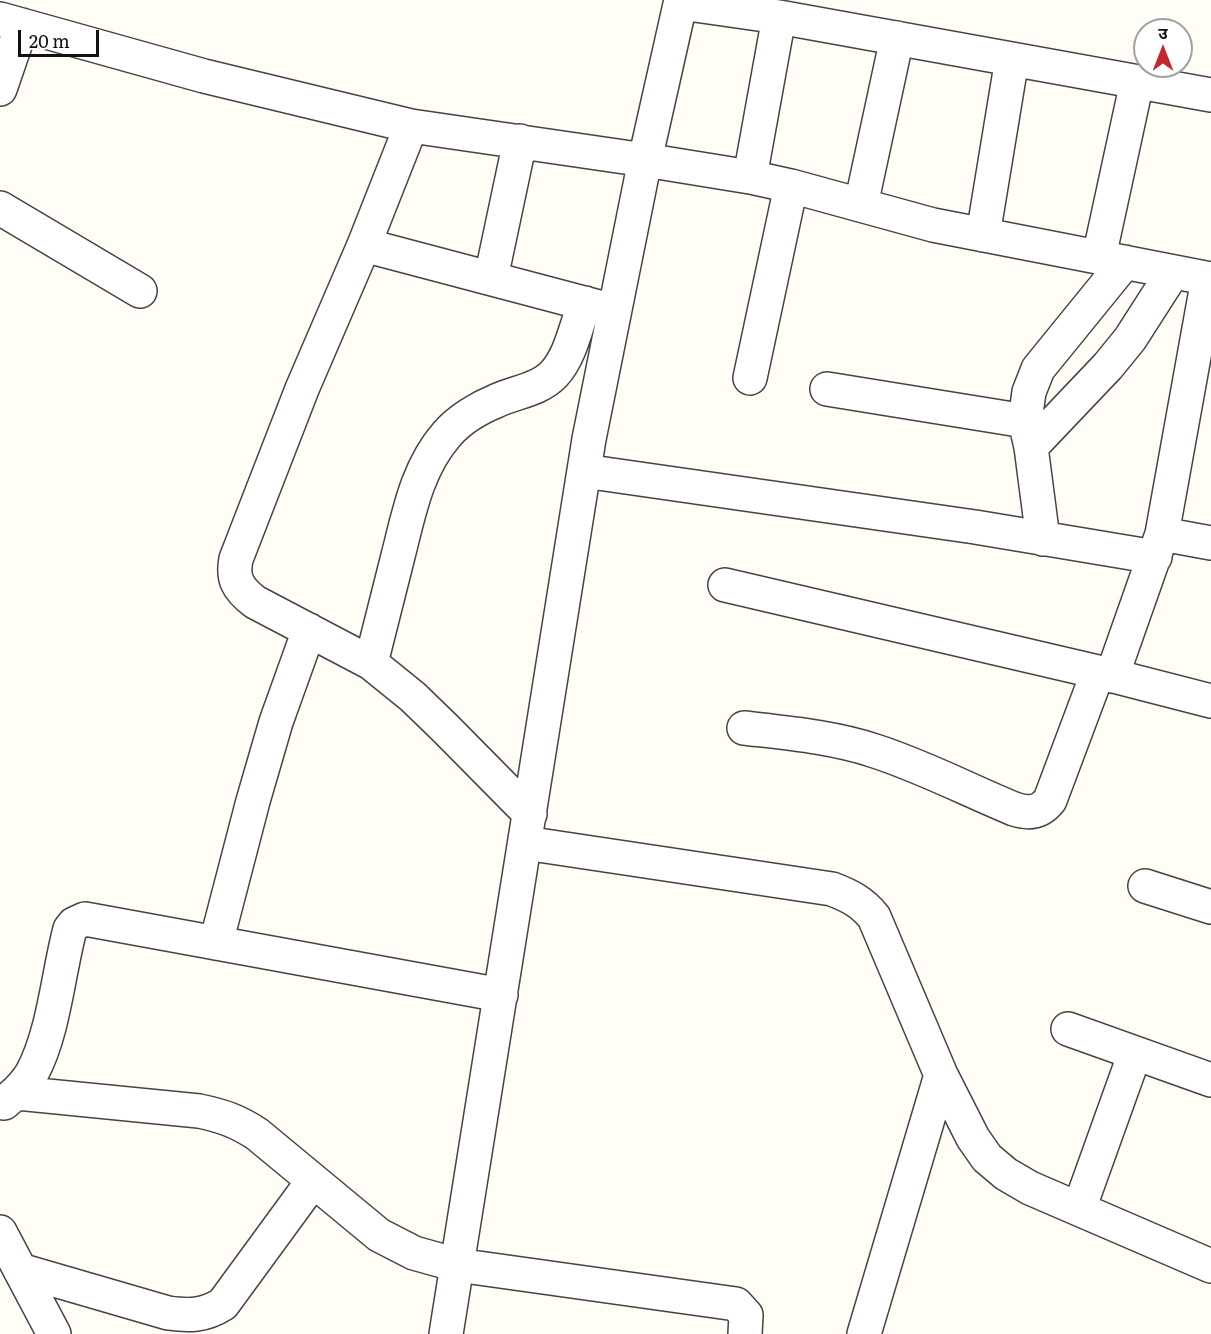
<!DOCTYPE html>
<html>
<head>
<meta charset="utf-8">
<style>
  body { margin:0 }
  #map { position:relative; width:1211px; height:1334px; overflow:hidden; background:#fffdf5; font-family:Literata,"Noto Sans Devanagari",serif }
  canvas { display:block }
  .north { position:absolute; left:1133px; top:18px; width:60px; height:60px; box-sizing:border-box; background:#fff; border:2px solid #a0a0a0; border-radius:50%; rotate:0deg; font-size:16px; font-weight:700; line-height:24px; text-align:center; color:#111 }
  .north::after { content:''; display:block; margin:auto; width:21px; height:27px; background:#c4262e; clip-path:polygon(50% 0,100% 100%,50% 72%,0 100%) }
  .scale { position:absolute; left:18px; top:30px; width:81px; height:27px; box-sizing:border-box; border:3px solid #111; border-top:0; padding-left:8px; font-size:18px; line-height:21px; white-space:nowrap; color:#111; -webkit-text-stroke:4px #fff; paint-order:stroke }
</style>
</head>
<body>
<div id="map">
<canvas width="1211" height="1334"></canvas>
<div class="north">उ</div>
<div class="scale">20 m</div>
</div>
<script>
const c = document.querySelector('canvas').getContext('2d');
c.lineJoin = 'round';
function strokePath(path, color, width, dash) {
  c.strokeStyle = color;
  c.lineWidth = width;
  c.lineCap = dash ? 'butt' : 'round';
  c.setLineDash(dash || []);
  c.stroke(path);
}
const minor = new Path2D(`
  M681,3L779,17L1211,95
  M0,19L204,76L411,126L645,160L750,177L791,186L933,225L1211,279
  M0,89L22,25
  M411,126L364,245L302,389L236,559C232,579 238,589 255,602L371,663L413,697L445,728L530,814
  M750,177L779,17
  M861,205L897,38
  M0,208L140,291
  M983,235L1012,59
  M364,245L606,309
  M1099,257L1137,82
  M491,278L520,141
  M750,378L791,186
  M827,389L1025,421
  M1031,447L1108,366L1130,339L1173,272
  M584,471L975,527L1155,557
  M1162,534L1211,543
  M1043,539L1031,447L1025,421L1029,392L1038,369L1125,262
  M725,585L1098,672L1211,701
  M371,663C380,627 389,592 398,556C409,513 417,468 447,434C459,420 479,408 496,401C515,392 539,390 554,374C571,356 576,325 585,303
  M1112,676L1162,534L1208,279
  M744,728C787,733 833,737 875,751C922,766 968,790 1014,809C1029,814 1040,813 1050,800L1098,672
  M525,843L832,889C850,896 862,902 874,917L941,1075L973,1138L987,1158L1006,1174L1030,1188L1211,1266
  M1145,886L1211,907
  M216,943L253,801L276,722L309,630
  M1068,1029L1211,1080
  M17,1093L199,1111C223,1116 237,1121 257,1134L379,1235L414,1253L457,1265L736,1304L746,1315L745,1334
  M4,1103C14,1095 25,1085 32,1073C54,1032 58,974 70,929L74,924L85,919L501,995
  M1079,1209L1135,1053
  M0,1232L54,1334
  M20,1270L168,1313C189,1316 204,1316 223,1304L313,1181
  M446,1334L589,439L645,160L681,0
  M864,1334L941,1075`);
strokePath(minor, '#444', 36);
strokePath(minor, '#fff', 33);
</script>
</body>
</html>
